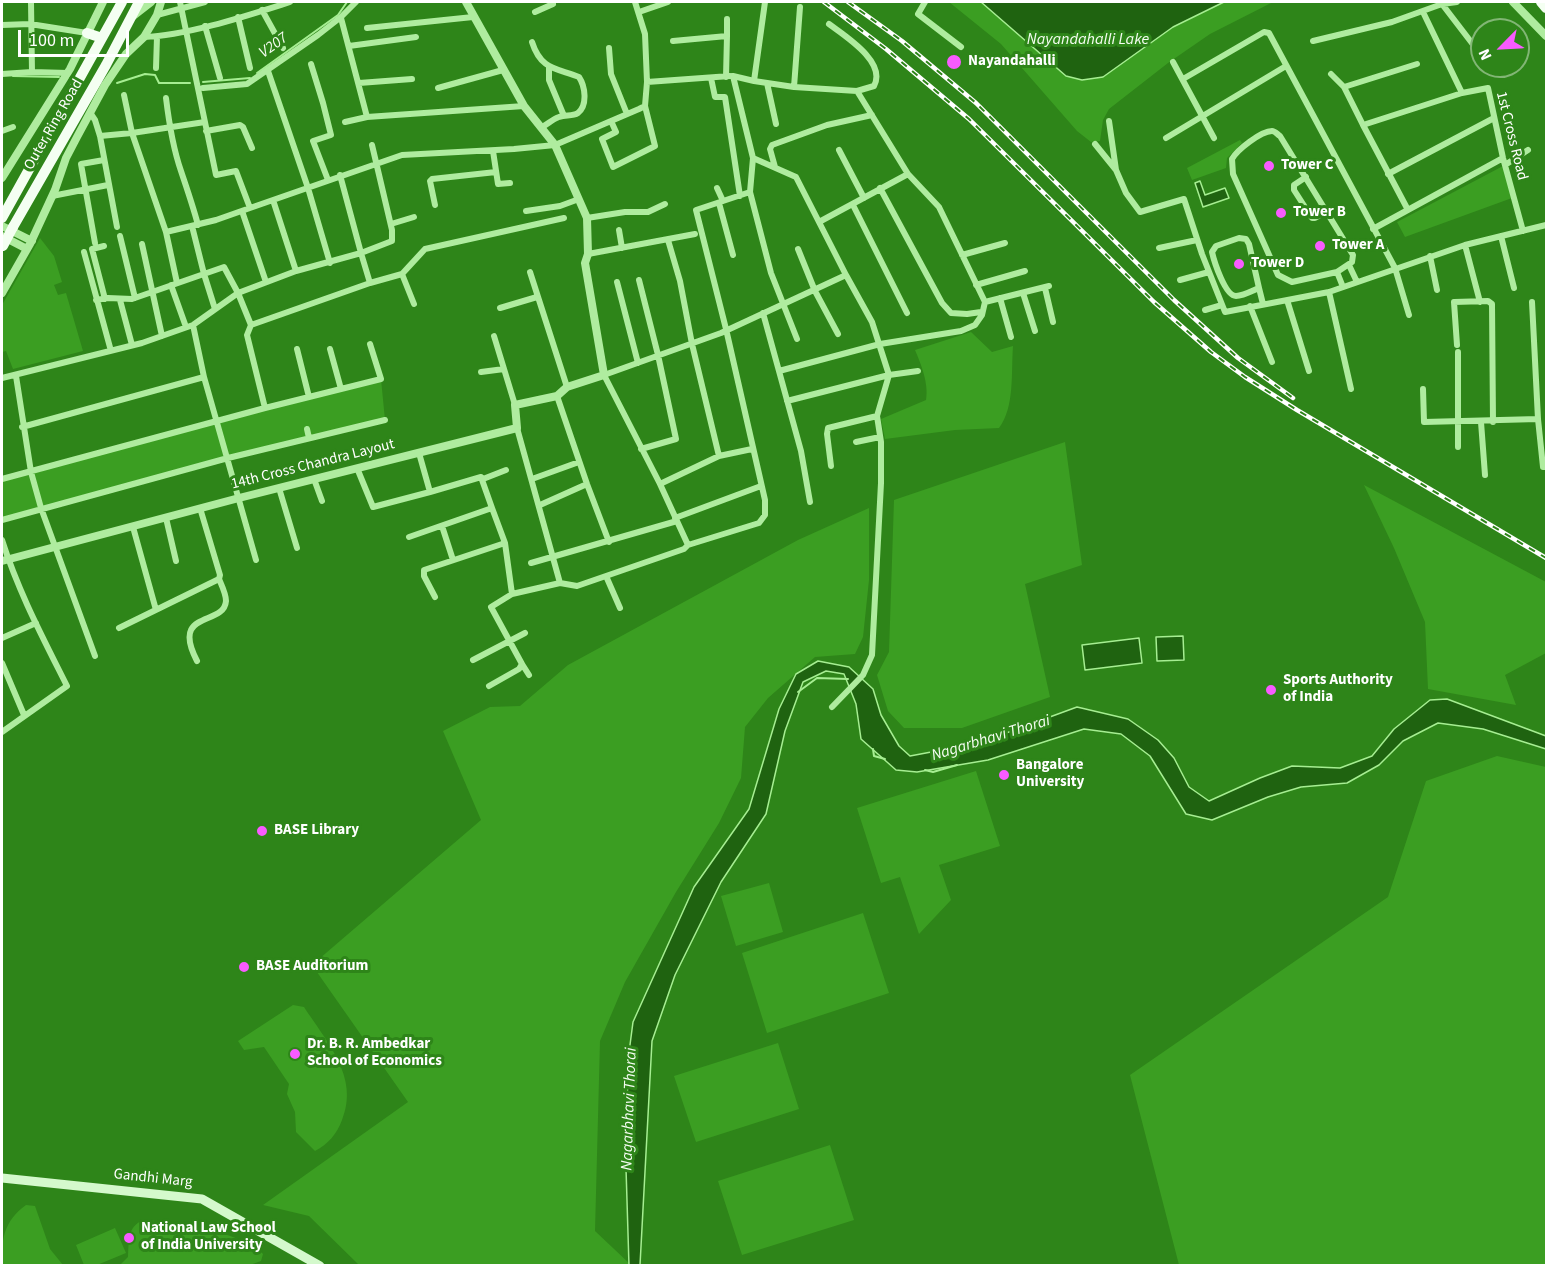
<!DOCTYPE html>
<html>
<head>
<meta charset="utf-8">
<style>
  body { margin:0 }
  #map { position:relative; width:1548px; height:1267px; overflow:hidden; background:#2e8519; font-family:"Source Sans 3",sans-serif }
  canvas { display:block }
  .frame { position:absolute; inset:0; border:3px solid #fff; pointer-events:none }
  .north { position:absolute; left:1470px; top:18px; width:60px; height:60px; box-sizing:border-box; background:#2e8519; border:2px solid #82b675; border-radius:50%; rotate:246deg; font-size:16px; font-weight:700; line-height:24px; text-align:center; color:#fff }
  .north::after { content:''; display:block; margin:auto; width:21px; height:27px; background:#f85bff; clip-path:polygon(50% 0,100% 100%,50% 72%,0 100%) }
  .scale { position:absolute; left:18px; top:30px; width:111px; height:27px; box-sizing:border-box; border:3px solid #fff; border-top:0; padding-left:8px; font-size:18px; line-height:21px; white-space:nowrap; color:#fff; -webkit-text-stroke:4px #2e8519; paint-order:stroke }
</style>
</head>
<body>
<div id="map">
<canvas width="1548" height="1267"></canvas>
<div class="frame"></div>
<div class="north">N</div>
<div class="scale">100 m</div>
</div>
<script>
const c = document.querySelector('canvas').getContext('2d');
c.lineJoin = 'round';
function fillPath(path, color) {
  c.fillStyle = color;
  c.fill(path, 'evenodd');
}
function strokePath(path, color, width, dash) {
  c.strokeStyle = color;
  c.lineWidth = width;
  c.lineCap = dash ? 'butt' : 'round';
  c.setLineDash(dash || []);
  c.stroke(path);
}
function drawText(font, color, halo, rows, align = 'center') {
  c.font = font + ' "Source Sans 3",sans-serif';
  c.lineWidth = 6;
  c.setLineDash([]);
  c.textBaseline = 'middle';
  c.strokeStyle = halo;
  c.fillStyle = color;
  for (const [text, x, y, turn = 0] of rows) {
    c.save();
    c.translate(x, y);
    c.rotate((+turn || 0) * Math.PI / 180);
    c.textAlign = isNaN(turn) ? turn : align;
    if (halo) c.strokeText(text, 0, 0);
    c.fillText(text, 0, 0);
    c.restore();
  }
}
fillPath(new Path2D(`
  M949,2H1273L1210,34L1168,63L1109,109L1103,120L1100,141L1091,142L1077,131L1001,44Z
  M1240,140L1242,143L1227,158L1226,168L1192,180L1187,168Z
  M1503,166L1512,198L1405,237L1397,222Z
  M40,238L54,256L62,282L54,285L58,295L66,293L83,351L13,369L6,351L2,352V305Z
  M971,332L992,352L1013,346C1011,372 1015,407 999,428L955,430L885,439L881,419L926,400C929,384 921,364 915,350Z
  M381,379L385,420L2,520V479Z
  M1065,442L1082,565L1025,584L1050,697L962,728H904L888,711L877,675L889,652L894,500Z
  M1364,485L1546,582V653L1505,675L1516,705L1428,689L1425,622L1394,548Z
  M869,508V580L863,637L855,654L815,657L768,698L745,727L741,778L719,823L676,892L625,982L600,1041L595,1231L631,1265H359L309,1216L263,1205L408,1102L312,965L481,820L443,731L490,707L520,706L568,665L798,540Z
  M1497,756L1546,767V1265H1179L1130,1075L1388,897L1426,781Z
  M976,771L1000,846L939,865L951,900L919,934L900,877L881,883L857,808Z
  M769,883L783,932L736,946L721,896Z
  M863,913L889,993L767,1033L742,953Z
  M293,1005L304,1007C326,1041 360,1077 342,1120C337,1134 328,1144 315,1151L296,1132L295,1112L287,1094L289,1084L264,1047L244,1050L238,1041Z
  M778,1043L799,1109L696,1142L674,1076Z
  M830,1145L854,1220L742,1255L718,1181Z
  M26,1205L35,1206L50,1249L63,1265H2C1,1239 4,1221 26,1205Z
  M143,1220C170,1221 246,1233 263,1254L261,1261L247,1266L120,1265L128,1257C129,1241 127,1227 143,1220Z
  M115,1228L126,1253L97,1265H84L76,1245Z`), '#3b9e22');
const water = new Path2D(`
  M981,2H1224L1173,27L1103,77L1082,80L1066,76Z
  M1200,181L1205,195L1225,188L1229,198L1203,207L1195,183Z
  M1183,636L1184,660L1157,661L1156,637Z
  M1139,638L1142,663L1085,670L1082,645Z
  M818,661L849,667L873,689L881,715L899,746L910,756L979,743L1077,707L1128,719L1158,740L1174,758L1189,787L1209,801L1260,778L1292,766L1340,768L1372,756L1394,729L1430,700L1447,699L1546,736V749L1483,729L1438,723L1403,741L1379,765L1347,783L1301,787L1268,797L1212,820L1186,814L1150,756L1121,734L1084,729L988,760L917,772L896,770L861,739L856,704L844,674L826,671L803,682L785,731L766,814L721,882L675,975L652,1041L640,1265L629,1266L626,1168L628,1060L633,1022L694,887L749,809L779,709L796,674Z`);
fillPath(water, '#1f6310');
strokePath(water, '#a6ee92', 1.5);
strokePath(new Path2D(`
  M257,73L338,15L347,2
  M13,76L59,77
  M203,82L250,78
  M117,83L145,74L155,75L159,83H190
  M798,692L817,678L848,679
  M873,749L874,756L885,759
  M925,770L933,772L957,765`), '#a6ee92', 2);
strokePath(new Path2D(`
  M31,2L32,72
  M180,2L216,175L236,171L250,208L402,155L514,149L555,145L639,109L645,106L647,82L645,34L635,2
  M925,2L918,14L961,47
  M1442,4L1478,51
  M262,10L283,48
  M535,12L553,4
  M639,12L668,2
  M1423,12L1462,93L1488,88L1503,158L1523,231
  M157,15L205,2
  M238,17L250,68
  M341,18L367,117
  M727,19V36
  M829,24C845,36 887,62 874,86L857,91
  M2,25L30,24L87,33
  M205,26L220,78
  M367,28L473,17
  M144,37C186,36 249,15 290,2
  M673,41L727,36L726,77
  M1313,41L1392,22L1442,4L1457,2
  M532,42C541,70 556,68 579,77C585,86 588,105 578,113C572,117 565,114 559,117C553,119 548,124 542,127
  M349,46L416,37
  M609,48L611,74L627,114
  M1173,62L1214,138
  M311,64L323,103L331,135L313,141L328,180
  M549,67V80L564,116
  M156,68L157,37
  M268,71L308,188L330,263
  M2,74L32,72L68,73
  M1331,74L1344,87L1363,125L1462,93
  M711,78L715,97H725L740,196
  M1183,79L1264,32L1269,33L1395,268L1409,315
  M754,81L794,87L857,91L908,174L939,207L985,302L982,315L975,325L961,331L880,344L779,371
  M647,82L730,76
  M359,83L412,79
  M767,83L776,124
  M794,87L800,7
  M1344,87L1417,64
  M203,88L247,84L318,35L341,17L356,2
  M438,88L503,70
  M166,98C169,123 173,148 181,171C187,189 193,206 198,225
  M91,114L95,120L100,136
  M611,121L616,132L602,139L613,167L655,146L645,106
  M1109,121L1116,170
  M345,122L367,117L524,106
  M1363,125L1408,210
  M2,131L13,127
  M206,131L240,125L243,127L252,148
  M1166,138L1286,66
  M1095,144L1116,170L1126,193L1140,212L1184,199L1202,254L1225,312L1329,292L1465,245L1546,225
  M839,150L864,198
  M493,151L498,184L510,183
  M1505,165L1528,150
  M775,167L770,149L772,145L827,125L872,115
  M1388,174L1494,118
  M340,175L361,253L392,241V230L372,145
  M1306,177L1294,185V190L1312,218H1315L1327,211
  M717,188L723,201
  M880,188L942,303L951,313L967,314L981,312
  M750,192L771,273L797,339
  M52,196L108,185
  M719,203L733,255
  M435,205L430,181L432,179L496,172
  M853,205L907,313
  M242,211L266,282
  M526,211L560,206L579,199
  M587,218L625,212H648L665,204
  M819,222L908,174
  M391,224L414,217
  M192,226L204,274L215,309
  M117,227L100,136L132,133L124,95
  M1373,229L1503,158
  M619,230L622,248
  M166,232L216,220L250,208
  M120,236L135,298
  M1501,236L1514,288
  M1239,238L1246,239L1249,244L1259,288C1252,291 1243,296 1236,296C1225,296 1214,261 1212,252L1216,246Z
  M668,240L680,281L692,344L719,456
  M95,243L81,164L104,160
  M142,244L162,336
  M1465,245L1480,302
  M104,246L92,249L105,299
  M1159,248L1197,240
  M798,249L815,291L838,334
  M84,252L111,351
  M588,254L695,234
  M962,255L1005,243
  M1430,256L1437,290
  M1349,265L1357,282
  M296,271L361,253L370,283L402,274L425,249L564,218
  M530,272L567,387
  M1337,272L1352,262L1353,255L1280,136C1277,134 1275,131 1272,131C1261,131 1237,150 1232,159L1233,174L1278,275L1292,282L1337,272L1343,287
  M402,274L414,304
  M639,280L658,355L676,439L641,449
  M1180,280L1209,272
  M617,282L638,363
  M177,283L166,232L132,133L205,122
  M171,285L186,327
  M976,285L1025,271
  M1045,288L1053,322
  M1259,288L1263,304
  M1329,292L1351,389
  M1023,293L1035,331
  M1000,298L1011,337
  M96,300L108,298L132,299L224,267L238,293L251,325
  M120,300L132,345
  M1287,300L1309,371
  M985,302L1049,286
  M1532,302L1538,419
  M1250,306L1272,362
  M500,308L537,297
  M1205,310L1222,305
  M763,313L801,451L810,502
  M193,325L204,377L256,560
  M494,336L515,405
  M1457,345L1454,302L1488,301L1492,304L1493,422
  M297,349L309,397
  M330,349L341,389
  M481,372L504,369
  M16,376L31,472L41,508L95,656
  M2,378L142,343L193,325L238,293L296,271L273,200
  M1423,389L1424,422L1538,419L1543,467H1546
  M557,396L587,484L609,542
  M787,401L889,375L918,371
  M265,408L247,335L251,325L370,283
  M1481,422L1485,475
  M22,427L204,377
  M517,428L560,583L577,586L684,549L688,545L759,523L765,515V500L726,329L696,210L750,192L753,158
  M307,429L309,438
  M856,442L880,437
  M1458,447V352
  M419,453L430,492L481,477L492,508
  M831,466L827,434L828,428L877,416L889,375L872,322L846,275
  M357,468L373,507L430,492
  M2,479L265,408L381,379L370,344
  M314,479L322,501
  M483,479L506,470
  M532,479L579,462
  M660,484L719,456L752,449
  M279,488L297,548
  M540,505L587,484
  M166,518L176,561
  M675,518L761,486
  M2,520L228,458L385,420
  M442,526L453,560
  M133,527L156,610
  M409,537L492,508L505,543L512,594
  M2,540C18,591 43,638 67,686L2,732
  M688,545L660,484L604,375L721,333L846,275L796,177L753,158L733,76L754,81L765,2
  M531,563L677,521
  M606,576L620,608
  M435,597L424,576V570L505,543
  M119,628L219,579L220,575L200,508
  M2,638L36,623
  M473,660L525,633
  M197,661C170,609 224,627 226,601C226,594 222,586 219,579
  M2,663L24,715
  M522,664L529,675
  M489,686L519,669L522,664L491,607L512,594L560,583
  M832,707L863,675L872,655L881,483V442L877,416`), '#afec9f', 6);
strokePath(new Path2D(`
  M1513,2L1546,36
  M133,16L151,2
  M2,178L70,69L103,2
  M2,226L32,241
  M2,236L27,249
  M2,293L30,244L55,190L66,158L77,137L105,85L126,54L144,37L157,15L161,2
  M2,561L239,498L517,428L515,405L557,396L567,387L604,375L585,263L588,254L587,218L555,145L524,106L466,2`), '#afec9f', 8);
strokePath(new Path2D(`
  M2,1178L202,1199L320,1266`), '#d4f9cc', 9);
strokePath(new Path2D(`
  M1541,2L1546,8
  M87,33L102,38
  M2,218L122,2
  M13,227L106,65L139,2`), '#f4fff2', 10);
const rail = new Path2D(`
  M824,2L886,49L969,119L1154,302L1211,352L1245,377L1297,410L1546,558
  M848,2L902,41L976,103L1174,300L1238,358L1293,398`);
strokePath(rail, '#fff', 4.5);
strokePath(rail, '#2e8519', 2, [7]);
strokePath(new Path2D(`
  M3,246L13,227`), '#f4fff2', 10);
for (const [x, y, r, color] of [
  [954,62,8,"#f85bff"],
  [1269,166,6,"#f85bff"],
  [1281,213,6,"#f85bff"],
  [1320,246,6,"#f85bff"],
  [1239,264,6,"#f85bff"],
  [1271,690,6,"#f85bff"],
  [1004,775,6,"#f85bff"],
  [262,831,6,"#f85bff"],
  [244,967,6,"#f85bff"],
  [295,1054,6,"#f85bff"],
  [129,1238,6,"#f85bff"]
]) {
  const dot = new Path2D();
  dot.arc(x, y, r, 0, 2 * Math.PI);
  c.fillStyle = color;
  c.fill(dot);
  strokePath(dot, '#2e8519', 2);
}
drawText('bold 15px', '#fff', '#2e8519', [
  ["Nayandahalli",968,62],
  ["Tower C",1281,166],
  ["Tower B",1293,213],
  ["Tower A",1332,246],
  ["Tower D",1251,264],
  ["Sports Authority",1283,681],
  ["of India",1283,698],
  ["Bangalore",1016,766],
  ["University",1016,783],
  ["BASE Library",274,831],
  ["BASE Auditorium",256,967],
  ["Dr. B. R. Ambedkar",307,1045],
  ["School of Economics",307,1062],
  ["National Law School",141,1229],
  ["of India University",141,1246]
], 'left');
drawText('15px', '#fff', '#2e8519', [
  ["Outer Ring Road",54,125,-60],
  ["1st Cross Road",1511,136,76],
  ["14th Cross Chandra Layout",313,465,-14],
  ["Gandhi Marg",153,1179,6]
]);
drawText('italic 16px', '#f5fdf2', '#2e8519', [
  ["Nayandahalli Lake",1088,40],
  ["V207",274,46,-36],
  ["Nagarbhavi Thorai",991,739,-17],
  ["Nagarbhavi Thorai",630,1109,-88]
]);
</script>
</body>
</html>
